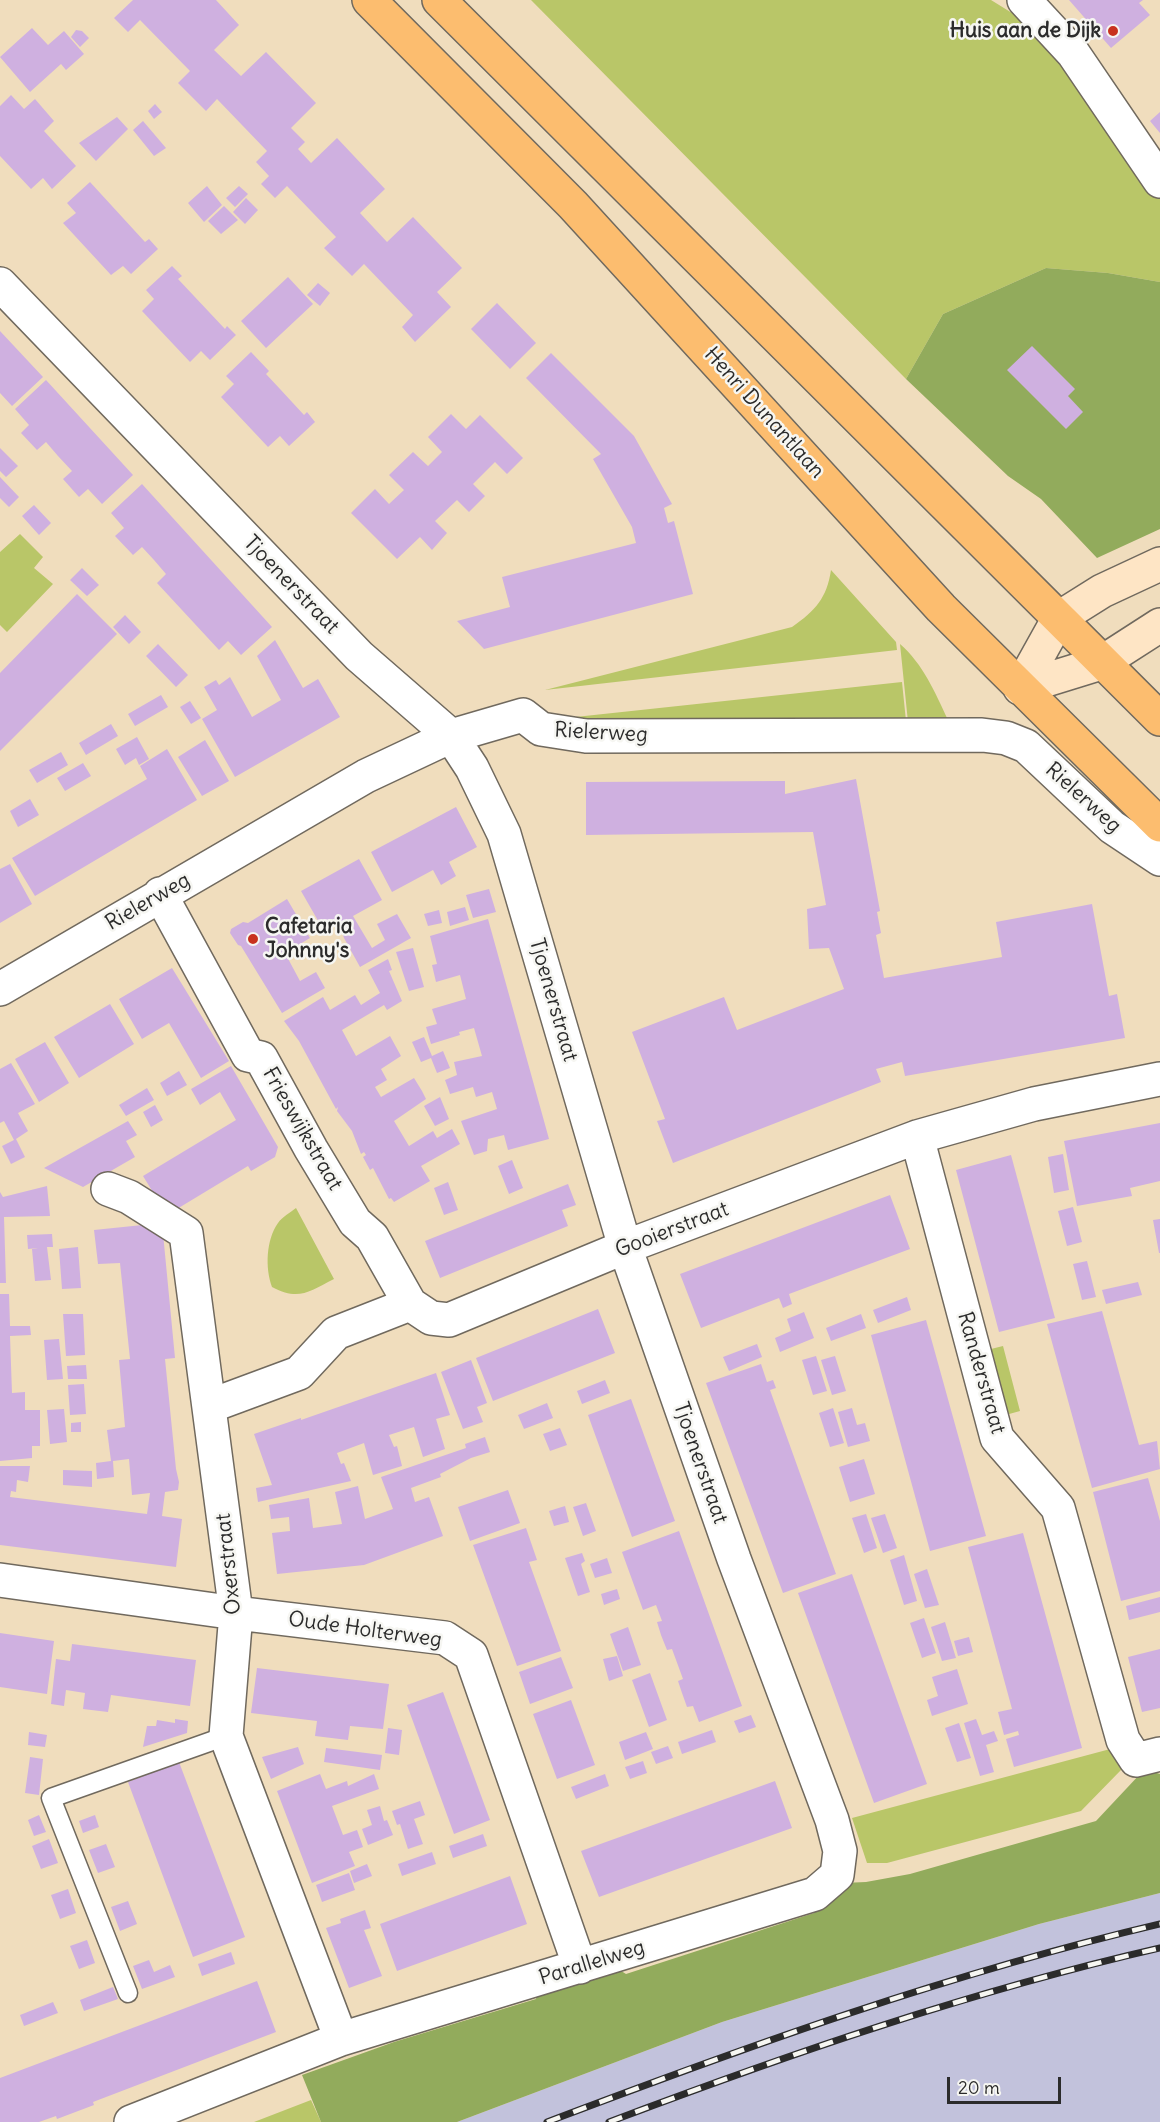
<!DOCTYPE html>
<html>
<head>
<meta charset="utf-8">
<style>
  body { margin:0 }
  #map { position:relative; width:1160px; height:2122px; overflow:hidden; background:#f0ddbd; font-family:Delius,sans-serif }
  canvas { display:block }
  .scale { position:absolute; left:947px; top:2077px; width:114px; height:27px; box-sizing:border-box; border:3px solid #2b2b2b; border-top:0; padding-left:8px; font-size:18px; line-height:21px; white-space:nowrap; color:#2b2b2b; -webkit-text-stroke:4px #f6f6f2; paint-order:stroke }
</style>
</head>
<body>
<div id="map">
<canvas width="1160" height="2122"></canvas>
<div class="scale">20 m</div>
</div>
<script>
const c = document.querySelector('canvas').getContext('2d');
c.lineJoin = 'round';
function fillPath(path, color) {
  c.fillStyle = color;
  c.fill(path, 'evenodd');
}
function strokePath(path, color, width, dash) {
  c.strokeStyle = color;
  c.lineWidth = width;
  c.lineCap = dash ? 'butt' : 'round';
  c.setLineDash(dash || []);
  c.stroke(path);
}
function drawText(font, color, halo, rows, align = 'center') {
  c.font = font + ' Delius,sans-serif';
  c.lineWidth = 5;
  c.setLineDash([]);
  c.textBaseline = 'middle';
  c.strokeStyle = halo;
  c.fillStyle = color;
  for (const [text, x, y, turn = 0] of rows) {
    c.save();
    c.translate(x, y);
    c.rotate((+turn || 0) * Math.PI / 180);
    c.textAlign = isNaN(turn) ? turn : align;
    if (halo) c.strokeText(text, 0, 0);
    c.fillText(text, 0, 0);
    c.restore();
  }
}
fillPath(new Path2D(`
  M1160,1893V2122H457L722,2022L1039,1924Z`), '#c2c2dc');
fillPath(new Path2D(`
  M531,0H991L1012,13L1086,88L1125,152L1160,199V282L1108,273L1046,268L943,314L906,379Z
  M20,534L43,557L34,568L53,584L7,632L0,625V552Z
  M831,570L896,642L897,650L545,690L792,627C815,611 827,598 831,570Z
  M900,644C923,664 935,692 948,720L908,722Z
  M902,682L906,721L566,724V718Z
  M296,1208L334,1279C308,1292 299,1301 272,1287C265,1268 266,1240 278,1223C282,1217 291,1212 296,1208Z
  M1003,1346L1020,1411L1002,1416L983,1351Z
  M1114,1748L1123,1762L1121,1770L1081,1811L887,1863H867L852,1818Z
  M311,2100L321,2122H254Z`), '#b9c668');
fillPath(new Path2D(`
  M1046,268L1108,273L1160,282V529L1097,558L1041,499L1008,476L906,379L943,314Z
  M1154,1772L1160,1774V1893L1039,1924L722,2022L457,2122H321L302,2075L394,2042L536,1999L539,1984L610,1964L626,1974L814,1913L823,1895L843,1883L866,1882L910,1874L1096,1821L1141,1773Z`), '#92ab5c');
fillPath(new Path2D(`
  M133,0H216L239,25L214,50L241,76L266,52L316,103L291,128L305,142L298,149L311,163L337,138L385,189L360,213L387,242L413,217L462,268L437,292L451,307L415,342L402,327L413,315L364,264L352,276L324,248L336,237L287,186L275,198L261,184L269,176L256,162L267,151L217,99L206,111L178,83L190,71L140,20L128,32L114,18Z
  M1069,0H1143L1139,3L1150,15L1111,48Z
  M32,28L48,45L64,31L84,54L66,70L61,64L30,92L0,57Z
  M76,30L82,31L89,38L80,47L71,37Z
  M11,95L24,109L35,99L54,121L44,131L76,166L52,189L43,178L31,189L0,156V106Z
  M155,104L162,112L154,119L148,111Z
  M1160,112V133L1150,121Z
  M117,117L128,129L96,161L79,143Z
  M143,121L166,148L154,156L133,130Z
  M90,182L145,242L149,239L158,249L131,274L123,266L111,275L63,223L76,213L67,203Z
  M207,186L222,205L204,222L188,203Z
  M239,186L248,194L235,207L226,198Z
  M246,198L258,210L245,224L233,212Z
  M224,206L238,220L221,234L208,221Z
  M172,266L182,276L178,279L225,329L227,326L236,335L210,360L201,351L190,362L142,311L154,299L146,290Z
  M288,277L313,304L266,348L241,321Z
  M318,283L330,293L320,306L307,295Z
  M497,303L536,343L510,369L471,329Z
  M0,331L43,377L12,406L0,393Z
  M1032,346L1075,389L1068,396L1083,412L1066,429L1007,370Z
  M251,352L269,371L266,374L280,389L304,415L307,412L315,422L289,446L280,436L268,447L221,397L234,384L226,376Z
  M551,353L634,436L672,504L664,508L668,523L674,521L693,594L484,649L457,621L510,607L502,577L636,543L632,527L593,459L601,454L526,378Z
  M46,380L133,475L102,504L88,489L79,497L63,479L72,471L58,456L46,442L37,450L21,433L29,425L15,409Z
  M451,414L466,429L480,415L523,458L507,474L495,462L473,484L485,496L469,512L457,500L435,521L447,533L432,550L420,537L397,559L351,513L375,489L389,504L404,490L389,475L413,452L428,466L442,452L428,437Z
  M0,448L18,466L6,477L0,471Z
  M0,477L19,497L9,507L0,498Z
  M142,484L272,627L241,655L228,641L219,650L157,583L166,574L154,560L142,547L133,555L115,536L124,528L111,513Z
  M34,505L51,523L39,535L22,516Z
  M82,568L99,585L87,596L70,580Z
  M77,594L117,634L0,751V673Z
  M125,615L141,632L129,644L113,627Z
  M275,640L303,688L318,679L340,717L235,777L202,719L217,710L204,687L216,680L219,685L230,677L252,717L281,700L257,656Z
  M158,644L188,675L176,687L146,656Z
  M161,695L168,707L135,726L128,714Z
  M190,701L201,718L191,724L180,707Z
  M111,724L118,736L86,755L79,743Z
  M137,737L149,759L139,765L136,758L125,765L116,749Z
  M205,740L229,781L202,796L178,757Z
  M167,749L197,800L35,896L12,858L147,779L140,766Z
  M61,752L68,765L37,783L29,770Z
  M83,763L91,776L65,791L57,778Z
  M856,779L880,911L877,912L881,933L876,935L884,978L1002,957L996,922L1092,904L1109,996L1117,994L1125,1038L905,1076L902,1062L876,1069L881,1082L673,1163L657,1121L665,1119L632,1032L724,997L737,1030L844,989L829,948L809,949L807,909L826,905L813,832L586,835V782L785,781V794Z
  M30,799L39,815L18,827L10,811Z
  M456,807L477,847L449,862L456,876L441,885L433,870L392,892L371,852Z
  M359,859L382,900L353,916L372,948L385,940L377,924L397,914L411,938L360,967L344,938L339,923L324,931L301,891Z
  M10,864L32,904L0,923V869Z
  M489,889L496,912L473,918L466,895Z
  M287,899L310,938L285,953L300,981L316,972L325,988L282,1013L241,946L238,945L230,933L231,929L243,922L248,923Z
  M465,907L469,920L450,926L447,912Z
  M439,910L442,923L428,926L424,914Z
  M488,919L549,1139L508,1150L504,1135L488,1139L487,1151L474,1155L461,1121L497,1109L492,1092L476,1097L473,1087L450,1094L449,1091L445,1080L457,1075L454,1062L482,1056L474,1028L459,1032L460,1035L431,1044L426,1027L437,1024L432,1009L466,999L460,975L436,982L432,965L437,964L430,936Z
  M413,948L424,987L409,991L396,952Z
  M388,959L392,970L389,971L402,1001L387,1010L384,1005L342,1030L356,1056L390,1036L401,1056L381,1069L387,1080L375,1087L381,1097L414,1078L422,1091L426,1099L394,1121L409,1146L433,1131L437,1138L452,1129L460,1144L421,1166L430,1181L394,1202L391,1198L389,1199L373,1168L370,1170L363,1157L366,1155L364,1152L361,1154L352,1131L337,1111L338,1107L336,1109L299,1041L284,1021L323,997L330,1010L355,995L361,1005L380,993L368,970Z
  M172,968L229,1061L201,1078L169,1023L142,1039L119,999Z
  M110,1004L134,1044L79,1078L54,1037Z
  M424,1037L432,1056L443,1051L450,1068L437,1073L431,1058L421,1062L412,1042Z
  M45,1042L69,1083L39,1102L15,1059Z
  M11,1063L35,1104L18,1113L28,1131L16,1139L25,1157L11,1164L2,1146L14,1140L4,1121L0,1123V1069Z
  M231,1066L278,1147L275,1157L251,1171L248,1166L167,1215L143,1176L236,1120L220,1092L200,1105L191,1089Z
  M179,1071L187,1085L167,1096L160,1083Z
  M147,1088L154,1100L126,1116L119,1105Z
  M440,1097L449,1119L435,1126L424,1106Z
  M155,1105L163,1120L151,1127L143,1112Z
  M128,1121L137,1135L126,1141L135,1157L83,1187L44,1168Z
  M1160,1123V1181L1130,1188L1132,1196L1077,1206L1064,1141Z
  M1063,1154L1069,1190L1054,1193L1048,1157Z
  M1011,1155L1055,1318L999,1332L956,1170Z
  M512,1160L523,1188L509,1194L498,1166Z
  M448,1182L458,1210L444,1215L434,1188Z
  M568,1184L576,1205L562,1210L568,1226L440,1278L425,1241Z
  M47,1186L50,1216L4,1217L6,1283H0V1192L3,1197Z
  M890,1195L910,1249L789,1294L792,1304L783,1308L779,1298L701,1328L680,1274Z
  M1073,1207L1082,1242L1067,1246L1058,1211Z
  M1160,1219V1253H1159L1153,1220Z
  M162,1223L175,1358L165,1359L176,1469L179,1482L178,1490L165,1492L162,1516L182,1519L176,1567L0,1545V1466H30L28,1482L17,1480L16,1492L11,1491L10,1497L147,1514L150,1493L132,1495L129,1459L113,1461L114,1477L97,1479L96,1463L111,1461L107,1430L125,1427L119,1360L130,1359L120,1263L98,1264L94,1230Z
  M52,1234L53,1247H47L51,1280L35,1281L32,1249L38,1248L28,1249L27,1235Z
  M78,1247L81,1288L62,1289L59,1249Z
  M1087,1261L1096,1297L1082,1300L1073,1264Z
  M1138,1282L1142,1295L1106,1304L1102,1290Z
  M0,1294H9L10,1326H30L31,1335L10,1336L12,1393L25,1392V1410H40V1446H32V1458L0,1461Z
  M907,1297L911,1310L878,1323L873,1310Z
  M598,1309L615,1353L493,1401L476,1358Z
  M1102,1311L1139,1445L1157,1441L1160,1469L1092,1488L1047,1324Z
  M804,1312L814,1338L780,1352L775,1338L791,1331L787,1319Z
  M63,1314H83L85,1355L66,1356Z
  M861,1314L866,1328L831,1341L826,1328Z
  M926,1320L986,1536L930,1551L871,1335Z
  M59,1339L63,1379L47,1380L44,1340Z
  M757,1344L762,1357L729,1371L723,1357Z
  M816,1356L827,1391L813,1395L802,1360Z
  M835,1356L846,1391L832,1395L821,1360Z
  M471,1360L487,1403L477,1407L483,1422L463,1429L441,1372Z
  M761,1364L767,1382L773,1380L776,1388L770,1390L836,1574L783,1593L706,1383Z
  M86,1365L87,1379H68L67,1366Z
  M436,1373L450,1415L436,1419L445,1449L423,1457L414,1427L389,1435L394,1447L397,1446L402,1466L373,1475L364,1443L337,1453L341,1464L344,1463L351,1481L258,1502L256,1488L272,1485L254,1434L301,1418V1420Z
  M605,1380L610,1393L582,1404L577,1391Z
  M84,1384L86,1414L70,1415L68,1385Z
  M631,1399L675,1521L632,1537L588,1415Z
  M547,1403L553,1418L524,1429L518,1415Z
  M833,1408L844,1443L830,1447L819,1413Z
  M852,1408L857,1425L865,1423L870,1441L848,1447L838,1412Z
  M64,1409L67,1442L50,1444L47,1410Z
  M81,1422V1432H71V1423Z
  M560,1428L567,1445L550,1451L543,1434Z
  M485,1437L490,1452L471,1458L440,1474L441,1477L411,1488L415,1502L429,1497L443,1536L364,1565L277,1574L272,1533L290,1531L289,1517L271,1519L269,1505L309,1498L313,1528L342,1524L335,1492L358,1486L365,1519L393,1509L381,1477L466,1448L465,1444Z
  M864,1459L875,1494L850,1502L839,1467Z
  M63,1470L92,1471V1487L63,1485Z
  M1148,1478L1160,1521V1591L1121,1601L1093,1492Z
  M508,1490L520,1523L470,1541L458,1507Z
  M586,1503L596,1531L583,1536L573,1507Z
  M565,1506L569,1522L554,1526L549,1511Z
  M866,1514L877,1548L864,1553L852,1518Z
  M885,1514L897,1548L883,1553L871,1518Z
  M526,1528L537,1560L529,1562L561,1651L517,1666L473,1545Z
  M679,1531L742,1706L699,1722L693,1706L687,1707L682,1693L678,1681L683,1679L672,1649L667,1650L661,1635L657,1622L662,1621L656,1605L643,1610L622,1552Z
  M1023,1533L1082,1748L1014,1767L1006,1739L1019,1735L1018,1731L1004,1735L998,1712L1012,1709L968,1547Z
  M582,1553L585,1561L581,1564L590,1592L578,1596L565,1558Z
  M904,1555L917,1601L904,1605L890,1560Z
  M607,1558L612,1573L595,1578L590,1564Z
  M927,1569L939,1605L925,1608L914,1574Z
  M852,1574L927,1784L874,1803L798,1593Z
  M617,1589L620,1599L604,1605L601,1594Z
  M1160,1597V1612L1129,1620L1126,1606Z
  M924,1618L936,1653L922,1658L910,1623Z
  M945,1622L956,1658L942,1661L931,1627Z
  M628,1627L641,1665L623,1671L610,1634Z
  M0,1633L54,1641L47,1694L0,1687Z
  M969,1637L973,1652L958,1656L954,1641Z
  M72,1644L196,1660L190,1706L111,1695L108,1712L83,1709L85,1693L66,1690L64,1706L51,1704L56,1659L70,1661Z
  M1160,1649V1708L1142,1712L1128,1657Z
  M617,1656L623,1676L609,1681L603,1659Z
  M561,1657L573,1688L530,1704L519,1672Z
  M257,1668L389,1684L383,1729L350,1726L348,1740L315,1736L317,1721L251,1713Z
  M957,1669L968,1704L932,1716L927,1700L938,1696L932,1677Z
  M650,1673L667,1720L649,1727L632,1680Z
  M443,1692L490,1820L454,1834L407,1705Z
  M571,1700L595,1765L557,1779L533,1714Z
  M751,1715L756,1727L739,1733L734,1721Z
  M175,1719L188,1721L187,1733L143,1747L147,1726H156L157,1720L175,1723Z
  M976,1719L982,1735L994,1731L998,1741L986,1745L994,1772L980,1776L964,1723Z
  M959,1723L971,1758L957,1762L945,1728Z
  M388,1728L402,1730L399,1755L385,1753Z
  M712,1730L716,1742L682,1754L678,1742Z
  M29,1732L47,1735L45,1747L28,1745Z
  M646,1732L653,1749L625,1760L619,1742Z
  M668,1746L673,1758L656,1764L651,1752Z
  M298,1747L304,1764L271,1779L262,1757Z
  M326,1748L382,1755L380,1770L324,1762Z
  M30,1757L43,1759L39,1795L25,1793Z
  M643,1761L647,1773L630,1779L625,1767Z
  M179,1762L245,1937L193,1957L128,1782Z
  M320,1774L326,1789L347,1781L348,1786L374,1774L379,1789L332,1806L343,1835L357,1830L363,1847L349,1852L355,1866L312,1883L277,1791Z
  M605,1774L609,1786L576,1799L571,1787Z
  M775,1781L792,1828L599,1897L581,1851Z
  M420,1801L425,1815L414,1819L423,1844L408,1849L400,1824L397,1825L392,1811Z
  M380,1806L384,1821L387,1820L393,1835L368,1845L362,1829L372,1825L367,1810Z
  M39,1815L46,1832L34,1836L28,1820Z
  M95,1815L99,1827L83,1833L79,1821Z
  M483,1834L487,1846L453,1858L449,1846Z
  M49,1839L58,1863L41,1869L32,1846Z
  M106,1844L115,1867L98,1873L89,1850Z
  M432,1852L436,1864L402,1876L398,1864Z
  M367,1864L372,1876L354,1883L350,1871Z
  M349,1873L355,1890L322,1902L316,1885Z
  M510,1876L527,1924L397,1971L380,1924Z
  M68,1889L76,1913L60,1919L51,1895Z
  M128,1901L137,1924L120,1931L111,1907Z
  M365,1910L371,1928L364,1930L382,1976L349,1988L326,1928L341,1923L340,1919Z
  M87,1940L95,1963L79,1969L70,1946Z
  M231,1952L235,1964L202,1976L198,1964Z
  M149,1960L154,1972L170,1965L175,1977L142,1989L133,1966Z
  M257,1981L276,2032L93,2102L94,2105L57,2119L56,2116L39,2122H0V2078Z
  M113,1987L118,1999L84,2011L80,2000Z
  M53,2002L58,2013L24,2026L20,2015Z`), '#cfb0e0');
const lane = new Path2D(`
  M128,1993L51,1798L226,1736`);
const street = new Path2D(`
  M1024,0L1073,53L1160,181
  M0,284L359,656L451,736L472,768L504,834L625,1247L734,1559L832,1820L840,1851L837,1875L815,1894L341,2039L131,2122
  M160,894L248,1055L261,1058L311,1149L355,1222L372,1237L410,1304L431,1318L449,1320L625,1247L917,1137L1034,1104L1160,1079
  M0,989L366,776L451,736L523,715L541,729L586,736L982,735L1006,738L1026,746L1112,827L1160,859
  M917,1137L997,1438L1058,1508L1123,1740L1136,1760L1160,1754
  M108,1189L129,1197L186,1233L236,1613L226,1736L341,2039
  M210,1406L299,1373L336,1333L410,1304
  M0,1580L236,1613L445,1638L471,1655L580,1967`);
const secondary = new Path2D(`
  M1020,688L1059,618L1102,591L1160,564
  M1020,688L1101,663L1160,625`);
const primary = new Path2D(`
  M369,0L573,205L941,608L1160,825
  M439,0L1160,719`);
strokePath(lane, '#70695e', 21);
strokePath(street, '#70695e', 36);
strokePath(secondary, '#70695e', 36);
strokePath(primary, '#70695e', 36);
strokePath(lane, '#fff', 18);
strokePath(street, '#fff', 33);
strokePath(secondary, '#fee5c5', 33);
strokePath(primary, '#fcbd6f', 33);
const rail = new Path2D(`
  M547,2122C748,2046 951,1973 1160,1924
  M609,2122C789,2054 972,1991 1160,1948`);
strokePath(rail, '#2b2b2b', 7);
strokePath(rail, '#f6f6f2', 4.5, [14]);
for (const [x, y, r, color] of [
  [1113,31,6,"#c8321e"],
  [253,939,6,"#c8321e"]
]) {
  const dot = new Path2D();
  dot.arc(x, y, r, 0, 2 * Math.PI);
  c.fillStyle = color;
  c.fill(dot);
  strokePath(dot, '#f6f6f2', 2);
}
drawText('bold 21px', '#2b2b2b', '#f6f6f2', [
  ["Huis aan de Dijk",1101,31],
  ["Cafetaria",265,927,"left"],
  ["Johnny's",265,951,"left"]
], 'right');
drawText('21px', '#2b2b2b', '#f6f6f2', [
  ["Henri Dunantlaan",764,413,48],
  ["Tjoenerstraat",291,585,46],
  ["Rielerweg",601,733,3],
  ["Rielerweg",1083,798,42],
  ["Rielerweg",148,902,-30],
  ["Tjoenerstraat",553,1000,74],
  ["Frieswijkstraat",302,1129,60],
  ["Gooierstraat",672,1230,-21],
  ["Randerstraat",981,1373,74],
  ["Tjoenerstraat",700,1463,71],
  ["Oxerstraat",229,1564,-96],
  ["Oude Holterweg",365,1630,8],
  ["Parallelweg",592,1963,-17]
]);
</script>
</body>
</html>
